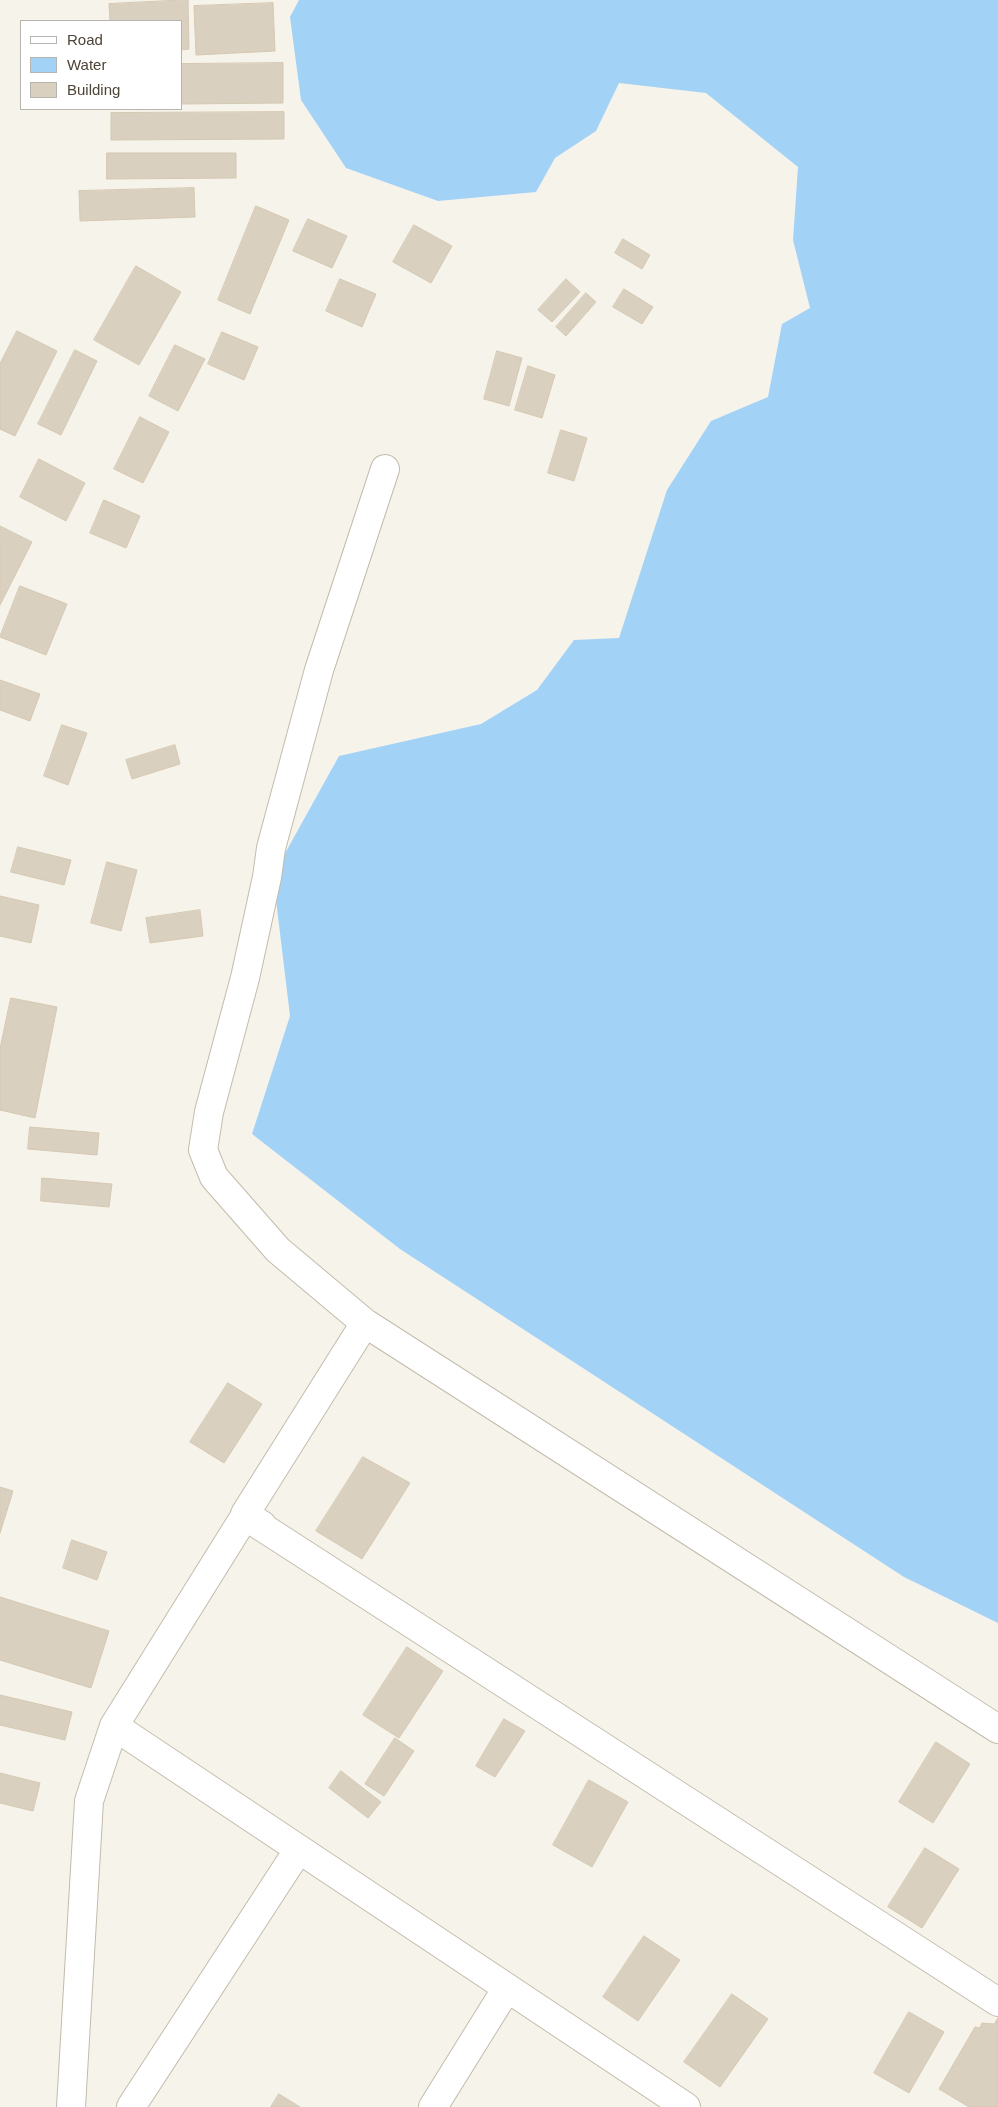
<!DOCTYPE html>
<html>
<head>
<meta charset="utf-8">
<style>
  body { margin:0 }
  #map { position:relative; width:998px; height:2107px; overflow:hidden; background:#f6f3eb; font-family:Arial,sans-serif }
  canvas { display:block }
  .legend { position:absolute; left:20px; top:20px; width:162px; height:90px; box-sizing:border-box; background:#fff; border:1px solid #b7b4af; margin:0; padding:6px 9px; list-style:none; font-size:15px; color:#4c4437 }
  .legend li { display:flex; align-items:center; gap:10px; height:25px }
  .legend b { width:25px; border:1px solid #b7b4af }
</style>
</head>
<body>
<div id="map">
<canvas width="998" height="2107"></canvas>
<ul class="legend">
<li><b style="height:6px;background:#fff"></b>Road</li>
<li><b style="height:14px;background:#a3d2f7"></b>Water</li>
<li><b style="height:14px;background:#d9d0bf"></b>Building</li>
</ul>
</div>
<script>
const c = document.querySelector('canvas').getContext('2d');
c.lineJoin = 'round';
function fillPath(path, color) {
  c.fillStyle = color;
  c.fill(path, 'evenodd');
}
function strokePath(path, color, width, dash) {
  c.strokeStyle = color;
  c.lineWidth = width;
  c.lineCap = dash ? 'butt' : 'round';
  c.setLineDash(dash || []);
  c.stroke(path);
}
fillPath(new Path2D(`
  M299,0H998V1623L904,1577L400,1249L252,1134L290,1016L273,875L339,756L481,724L537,690L574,640L619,638L667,490L711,421L768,397L782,324L810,308L793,240L798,167L706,93L619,83L596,131L555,158L536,192L438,201L346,168L301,100L290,17Z`), '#a3d2f7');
const building = new Path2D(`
  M188,0L189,49L181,50V21H110L109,4Z
  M273,3L275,51L196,55L194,6Z
  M283,63V103L181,104V64Z
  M284,112V139L111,140V113Z
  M107,153H236V178L107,179Z
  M194,188L195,217L80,221L79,191Z
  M256,206L289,220L250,314L218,300Z
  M308,219L347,236L332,268L293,251Z
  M414,225L452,246L431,283L393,262Z
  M623,239L650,255L642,269L615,253Z
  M136,266L181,292L139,365L94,340Z
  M340,279L376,294L362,327L326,311Z
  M566,279L580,292L552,322L538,310Z
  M624,289L653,307L642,324L613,307Z
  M586,293L596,302L566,336L556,327Z
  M17,331L57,351L15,436L0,429V364Z
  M222,332L258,347L244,380L208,364Z
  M175,345L205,359L178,411L149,396Z
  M75,350L97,361L61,435L38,424Z
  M497,351L522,358L509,406L484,399Z
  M528,366L555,375L542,418L515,410Z
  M140,417L169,432L143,483L114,469Z
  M561,430L587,438L574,481L548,473Z
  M39,459L85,483L66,521L20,497Z
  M104,500L140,516L126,548L90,533Z
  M0,526L32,542L0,605Z
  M20,586L67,604L46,655L0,637Z
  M0,680L40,694L30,721L0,710Z
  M62,725L87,733L68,785L44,776Z
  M175,745L180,764L132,779L126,760Z
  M18,847L71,860L64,885L11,872Z
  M107,862L137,870L121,931L91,923Z
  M0,896L39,905L31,943L0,936Z
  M200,910L203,936L150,943L146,918Z
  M11,998L57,1007L35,1118L0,1110V1049Z
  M30,1127L99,1133L97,1155L28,1149Z
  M42,1178L112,1184L109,1207L41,1201Z
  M228,1383L262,1404L224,1463L190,1442Z
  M363,1457L410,1483L362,1559L316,1531Z
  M0,1487L13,1491L0,1533Z
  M72,1540L107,1552L97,1580L63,1568Z
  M0,1597L109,1631L91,1688L0,1660Z
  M407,1647L443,1671L399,1738L363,1715Z
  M0,1695L72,1712L65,1740L0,1725Z
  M504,1719L525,1731L495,1777L476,1766Z
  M395,1738L414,1751L384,1796L365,1784Z
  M936,1742L970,1764L933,1823L899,1802Z
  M341,1771L381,1802L368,1818L329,1788Z
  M0,1773L40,1783L33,1811L0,1803Z
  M589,1780L628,1802L592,1867L553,1845Z
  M925,1848L959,1869L922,1928L888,1907Z
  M644,1936L680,1960L638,2021L603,1997Z
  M732,1994L768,2019L720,2087L684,2062Z
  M909,2012L944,2032L909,2093L874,2073Z
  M998,2018V2107H969L939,2089L975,2027L980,2028L982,2023L994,2024Z
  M279,2094L300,2107H271Z`);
fillPath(building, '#d9d0bf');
strokePath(building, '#d5c8b1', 1);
const minor = new Path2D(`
  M385,469L319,670L271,848L267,877L245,978L209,1112L203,1150L214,1177L278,1250L365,1323L998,1729
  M262,1525L245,1514L365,1323
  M114,1726L686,2107
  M71,2107L89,1801L114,1726L245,1516L998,2002
  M131,2107L299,1849
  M433,2107L507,1988`);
strokePath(minor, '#c3bcac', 30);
strokePath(minor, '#fff', 28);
</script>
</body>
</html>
